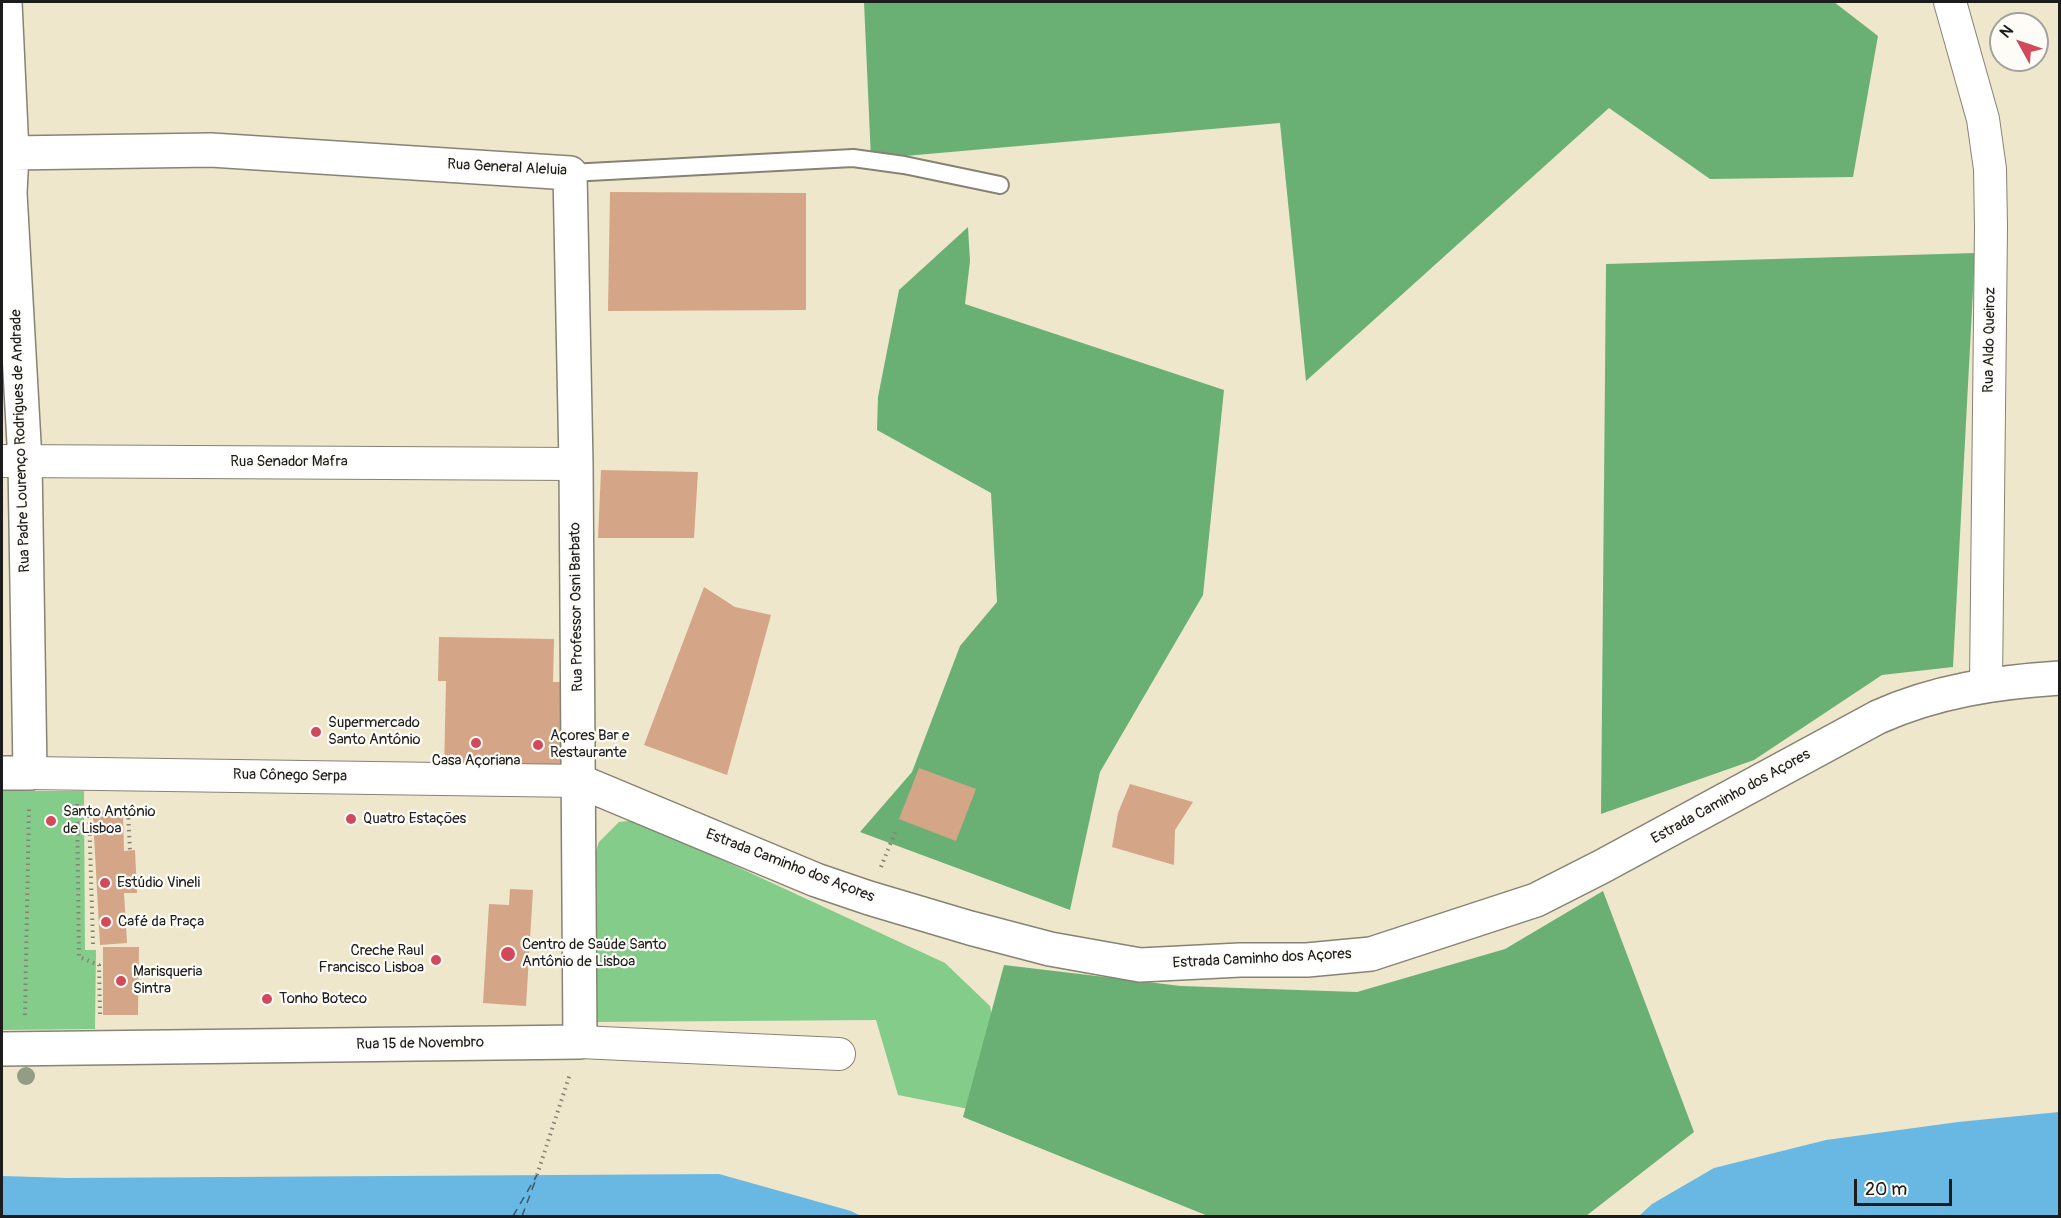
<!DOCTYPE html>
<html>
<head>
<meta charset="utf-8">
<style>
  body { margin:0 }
  #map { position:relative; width:2061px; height:1218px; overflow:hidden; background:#efe7cb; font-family:Pangolin,sans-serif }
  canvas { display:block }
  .frame { position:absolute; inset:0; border:3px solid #1c1c1c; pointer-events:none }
  .north { position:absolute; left:1989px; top:12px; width:60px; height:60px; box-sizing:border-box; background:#fdfcf7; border:2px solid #a3a29f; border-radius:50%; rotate:310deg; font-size:16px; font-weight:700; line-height:24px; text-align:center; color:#1c1c1c }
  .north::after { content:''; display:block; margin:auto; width:21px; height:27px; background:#d1495b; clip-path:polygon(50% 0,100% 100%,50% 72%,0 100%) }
  .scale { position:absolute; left:1854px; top:1179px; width:98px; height:27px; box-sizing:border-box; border:3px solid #1c1c1c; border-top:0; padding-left:8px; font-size:18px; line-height:21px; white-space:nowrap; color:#1c1c1c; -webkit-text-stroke:4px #fdfcf7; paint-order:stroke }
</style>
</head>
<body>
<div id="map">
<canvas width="2061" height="1218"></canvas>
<div class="frame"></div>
<div class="north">N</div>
<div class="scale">20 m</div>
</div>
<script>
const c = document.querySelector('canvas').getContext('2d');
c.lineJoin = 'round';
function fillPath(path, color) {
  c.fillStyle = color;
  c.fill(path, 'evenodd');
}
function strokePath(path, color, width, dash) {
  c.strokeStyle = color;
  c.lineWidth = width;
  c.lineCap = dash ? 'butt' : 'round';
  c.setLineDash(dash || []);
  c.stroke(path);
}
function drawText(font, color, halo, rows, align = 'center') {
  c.font = font + ' Pangolin,sans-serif';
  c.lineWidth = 4.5;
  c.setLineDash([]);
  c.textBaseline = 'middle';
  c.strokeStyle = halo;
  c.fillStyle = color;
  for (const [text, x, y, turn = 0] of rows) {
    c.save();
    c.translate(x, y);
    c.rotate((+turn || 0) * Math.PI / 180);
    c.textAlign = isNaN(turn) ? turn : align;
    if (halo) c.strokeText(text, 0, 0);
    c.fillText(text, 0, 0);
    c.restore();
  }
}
fillPath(new Path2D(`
  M2,791H84L85,950H96L95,1029L2,1030Z
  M636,820L945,963L990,1006L996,1036L999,1115L898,1095L876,1020L591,1022L594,856L599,842L619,822Z`), '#83cc89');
fillPath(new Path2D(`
  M864,2H1834L1878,36L1853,177L1710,179L1609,108L1306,381L1280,123L871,159Z
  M968,227L970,261L965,304L1224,390L1203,595L1100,772L1070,910L860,832L912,772L960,646L997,602L991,493L877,430L878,397L899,290Z
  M1975,253L1953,667L1882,675L1754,760L1601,814L1606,264Z
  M1603,891L1694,1132L1586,1216H1208L963,1117L1004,965L1181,986L1357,992L1505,949Z`), '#6ab075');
fillPath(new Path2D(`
  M2059,1112V1216H1639L1652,1204L1714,1168L1826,1140L1958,1122Z
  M719,1174L851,1211L861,1216H2V1176L67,1178Z`), '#68b8e3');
strokePath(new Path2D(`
  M513,1216L537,1175
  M522,1216L536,1179`), '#3a5a6c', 1.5, [8, 6]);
fillPath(new Path2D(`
  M610,192L806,193V310L608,311Z
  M601,470L698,472L694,538H598Z
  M704,587L735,607L771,615L727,775L644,745Z
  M439,637L554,639L553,682H570L568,773L444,771L446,681H438Z
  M919,768L976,789L956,841L899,819Z
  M1130,784L1193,802L1175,830L1174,865L1112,847L1118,813Z
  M123,815L124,851L135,850L137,893H124L127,943L100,945L93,817Z
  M510,889L533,890L526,1006L483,1003L489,904L509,905Z
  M103,947H139L138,1015H103Z`), '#d4a587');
const service = new Path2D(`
  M570,173L853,158L904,165L1000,185`);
const minor = new Path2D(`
  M1950,2L1983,119L1990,169L1991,227L1986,684
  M2,461L576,464
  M30,773L579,781
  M580,1042L839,1054`);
const secondary = new Path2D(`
  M2,773H30L25,461L10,193L12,153L5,2
  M579,781L816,880L869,898L970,928L1050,949L1140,965L1240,960H1307L1371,954L1536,900L1601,867L1878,717C1936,691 1997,682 2060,678
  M2,1049L580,1042L576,464L570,173L211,150L12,153`);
strokePath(service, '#868274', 20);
strokePath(minor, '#868274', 34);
strokePath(secondary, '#868274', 36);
strokePath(new Path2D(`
  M77,804L79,957L99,965L100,1014
  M128,812L130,851
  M881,867L895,832
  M93,944L89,813L128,812V805
  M25,1015L29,807
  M537,1175L570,1074`), '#868274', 4, [1.5, 4.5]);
strokePath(service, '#fff', 16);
strokePath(minor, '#fff', 32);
strokePath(secondary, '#fff', 33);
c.fillStyle = '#929e83';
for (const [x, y] of [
  [26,1076]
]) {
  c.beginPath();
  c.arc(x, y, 9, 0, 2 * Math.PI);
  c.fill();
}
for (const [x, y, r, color] of [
  [316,732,6,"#d1495b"],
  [476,743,6,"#d1495b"],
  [538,745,6,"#d1495b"],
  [351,819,6,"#d1495b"],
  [51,821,6,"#d1495b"],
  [105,883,6,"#d1495b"],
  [106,922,6,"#d1495b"],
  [508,954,8,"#d1495b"],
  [436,960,6,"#d1495b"],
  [121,981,6,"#d1495b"],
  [267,999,6,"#d1495b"]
]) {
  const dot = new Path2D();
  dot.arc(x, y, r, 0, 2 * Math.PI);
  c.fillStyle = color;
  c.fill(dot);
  strokePath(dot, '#fdfcf7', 2);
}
drawText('15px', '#1c1c1c', '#fdfcf7', [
  ["Rua General Aleluia",507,168,3],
  ["Rua Aldo Queiroz",1990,340,-89],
  ["Rua Padre Lourenço Rodrigues de Andrade",21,441,-92],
  ["Rua Senador Mafra",289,462],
  ["Rua Professor Osni Barbato",577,607,-91],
  ["Rua Cônego Serpa",290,776,1],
  ["Estrada Caminho dos Açores",1731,797,-29],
  ["Estrada Caminho dos Açores",790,866,21],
  ["Estrada Caminho dos Açores",1262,959,-3],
  ["Rua 15 de Novembro",420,1044,-1]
]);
drawText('15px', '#1c1c1c', '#fdfcf7', [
  ["Supermercado",328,723],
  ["Santo Antônio",328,740],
  ["Açores Bar e",550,736],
  ["Restaurante",550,753],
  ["Casa Açoriana",476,761,"center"],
  ["Santo Antônio",63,812],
  ["de Lisboa",63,829],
  ["Quatro Estações",363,819],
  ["Estúdio Vineli",117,883],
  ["Café da Praça",118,922],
  ["Centro de Saúde Santo",522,945],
  ["Antônio de Lisboa",522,962],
  ["Creche Raul",424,951,"right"],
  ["Francisco Lisboa",424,968,"right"],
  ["Marisqueria",133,972],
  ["Sintra",133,989],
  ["Tonho Boteco",279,999]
], 'left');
</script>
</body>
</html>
